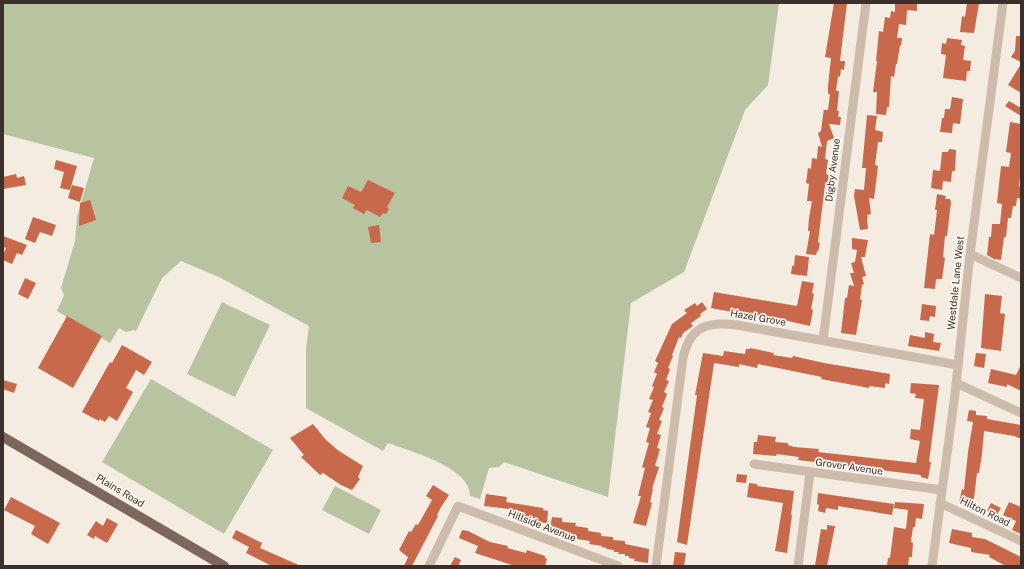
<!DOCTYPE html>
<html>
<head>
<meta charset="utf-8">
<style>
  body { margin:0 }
  #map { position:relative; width:1024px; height:569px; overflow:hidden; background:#f4ebe1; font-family:"Public Sans",sans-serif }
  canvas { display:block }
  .frame { position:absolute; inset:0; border:4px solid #3b302b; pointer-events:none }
</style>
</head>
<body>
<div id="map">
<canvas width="1024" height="569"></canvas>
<div class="frame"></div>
</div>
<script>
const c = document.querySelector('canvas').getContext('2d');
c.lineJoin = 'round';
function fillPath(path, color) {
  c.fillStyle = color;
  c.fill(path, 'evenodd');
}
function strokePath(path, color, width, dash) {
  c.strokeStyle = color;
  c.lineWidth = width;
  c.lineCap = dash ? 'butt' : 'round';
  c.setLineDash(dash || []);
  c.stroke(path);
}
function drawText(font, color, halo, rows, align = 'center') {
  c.font = font + ' "Public Sans",sans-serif';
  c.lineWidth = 3.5;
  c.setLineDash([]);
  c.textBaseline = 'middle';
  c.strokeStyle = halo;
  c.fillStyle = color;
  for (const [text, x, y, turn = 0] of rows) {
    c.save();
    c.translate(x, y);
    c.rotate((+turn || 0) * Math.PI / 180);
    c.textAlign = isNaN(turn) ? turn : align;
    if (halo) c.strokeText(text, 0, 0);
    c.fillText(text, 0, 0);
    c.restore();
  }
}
fillPath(new Path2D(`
  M3,3H779L768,85L745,110L684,272L631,303L608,497L504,462L499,467L489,468L480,499L470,496C471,467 409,451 388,443L383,451L306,408V349L309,326L221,278L181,261L162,278L136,331L133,330L126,332L119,328L110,343L57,311L64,295L61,288L75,241L77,217L94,158L3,134Z
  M222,302L270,325L235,397L187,374Z
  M151,379L273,450L224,534L102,462Z
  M335,486L381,510L369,534L322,510Z`), '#b8c4a0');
fillPath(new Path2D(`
  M834,3H847L840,61H845L844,70L841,69L840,77L838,76L836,91H839L837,111H839L838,117H841L840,125L829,124L834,138L827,141L825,159L828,160L826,174L829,175L827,186L825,185L818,242L820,243L818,252L817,251L816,255L806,254L810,231H808L809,218L812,201H807L809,184L806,183L808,168L811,169L812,158L817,159L818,146L822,147L818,133L821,131L824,108V110H828L830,94H828V86L831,58L825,57Z
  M895,3H917V11L907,10L906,25L899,24L897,38H902L901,46L900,45L897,64H896L894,77L891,76L889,107H887L886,115L876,114L877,92H873L877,61H876L879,31L883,32L885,17L890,18L891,11L895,12Z
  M967,3H979L974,33L960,32L962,16L965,17Z
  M1016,36H1021V62L1011,57L1015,51Z
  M947,38L962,40L961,45L965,46L963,60L971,61L970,71H967L966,81L943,78L946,55L941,54L942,43L946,44Z
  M1021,64V93L1008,85Z
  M952,97L963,99L960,124L953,123L952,133L940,132L942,118H944L945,109H950Z
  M1009,101L1021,108V116L1005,106Z
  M867,115L877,116L875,130L883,132L882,142H878L875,165L878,166L874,199L869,198L871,214L867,215L868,218H867L868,229L860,230L854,196L855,189L864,190L866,168H862Z
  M1010,122L1021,124V167L1019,187H1021V199L1017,198L1016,206H1013L1011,218H1008L1006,237H1004L1001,260L994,259L987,255L989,237H991L992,224H1000L1002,204L997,203L1001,166L1009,167L1011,153L1006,152Z
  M949,149L956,150L955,171H952L951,182L943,181L942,190L931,188L933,170L940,171L942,152H948Z
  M56,160L77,166L70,190L60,188L64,172L54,169Z
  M16,174L17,178L24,176L26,185L3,189V177Z
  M368,180L395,193L387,207L389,209L386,214L383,213L380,217L367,210L364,214L353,208L355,205L342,198L348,186L361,192Z
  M72,185L84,188L80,202L68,198Z
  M937,194L946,196L945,199H950L951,202L947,236H945L943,257L945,258L942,279H936L935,289L924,288L930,234L934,235L937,210H935Z
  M90,200L96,220L79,226L80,203Z
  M33,217L56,225L52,236L40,232L35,243L25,239Z
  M379,225L381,242L371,243L368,227Z
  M3,236L27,245L22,255L17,253L12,264L3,260V255L6,248L3,247Z
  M852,238L868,240L865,257H861L866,276L862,277L864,284L862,285L860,300H862L856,335L841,333L845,298H847L849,285L854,286L850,273H854L851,263L855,262L857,250L852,249Z
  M795,255L809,257L807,276L791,274L792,266H794Z
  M25,278L36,283L28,299L18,294Z
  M802,281L814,283L812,293L814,294L811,309L813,310L810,326L766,316L748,314V315L711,308L714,292L797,306Z
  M985,294L1002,296L1000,313L1005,314L1001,351L981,348Z
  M702,302L707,309L700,314L701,316L691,323L693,326L683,333L681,338L679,337L672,355L673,356L668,368L670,369L666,380L669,381L664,392L667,394L662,407L664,408L659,420L662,421L657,434L661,435L657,448L660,449L655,466L659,467L652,489H653L650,502L652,503L646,526L633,523L641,496H638L645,468L642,467L649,443L646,442L650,428L646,427L651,413L648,412L653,400L649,399L654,387L652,386L657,374L654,372L658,363L655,361L672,324L687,313L684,310L695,303L697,306Z
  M922,304L936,306L935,317L930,316L929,321L920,320Z
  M67,316L102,336L73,388L38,368Z
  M925,332L934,334L933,342L941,343L939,351L908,346L910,335L925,338Z
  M122,345L152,362L144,375L136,370L126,388L133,392L117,421L109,416L105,422L100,419L99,421L82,412L110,362L112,363Z
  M750,348L774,353L773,355L792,358L793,356L824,363L890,374L889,384L885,383V388L869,386V388L821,379L822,377L758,364L757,368L739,364V367L714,363L687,545L677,542L697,395H695L703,353L723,356L724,351L745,354L746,349H750Z
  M976,353L986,354L984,368L974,366Z
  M1021,365V391L1007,384V387L988,383L991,369L1016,375Z
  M3,380L17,384L14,393L3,389Z
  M911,383L939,385L929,462H931L928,479L921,477V475L798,460L799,457L777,454L776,456L753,454L754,442H757L758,435L776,437L775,442L788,443V445L794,447L819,449L818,452L916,463L920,441L910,439L911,429L920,430L924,399L915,398L916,394L910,393Z
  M969,410L976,411V415L987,416V419L1021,425V439L1014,436L984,431L982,454L979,473H977L973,506L959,503L962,489L964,490L968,452L973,422L967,421Z
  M313,424L326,440L339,451L363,466L358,477L360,479L352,490L341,485L323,473L320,475L301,457L304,455L290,438Z
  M737,474L747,475L746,483L736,482Z
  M749,483L757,484V486L794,491L791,515H792L787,553L775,551L783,503L747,497Z
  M433,485L449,495L441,507L437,515L438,516L412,566H404L408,557L399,550L409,531L411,532L416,524L418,525L432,500L426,496Z
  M818,493L894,504L892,515L838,506V510L826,508L825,513L818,511L819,505L817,504Z
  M486,494L507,497L506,502L543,508V510L548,511L547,523L536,522L537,519L509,514V509L484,506Z
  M11,497L60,523L48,544L31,534L35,526L4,510Z
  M895,502L924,504L922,519L916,518L915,527H913L911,542L913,543L912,557H909L908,566H887L888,558H890L894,527L906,529L908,510L894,508Z
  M1009,502L1021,507V534L1012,530L1016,521L1003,515Z
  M991,503L1001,508L996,516L987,511Z
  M552,517L562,518V522L576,523L575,526L588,528V531L601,533V536L613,537V540L625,541V544L649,549L648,563L634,561L635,559L629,558V556H625V554H618L619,552H614V550L606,549L607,548L602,547V546L589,544L590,541L577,539V536L564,534V531L550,529Z
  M107,518L118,524L107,543L95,536L94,539L87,535L96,521L103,526Z
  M827,525L835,526L827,566H815L821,529L827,530Z
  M952,529L972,533V537L985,539L1021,557V566H1006L989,557L990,555L971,552V548L949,543Z
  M236,530L262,543L260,548L301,566H272L246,553L249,547L232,538Z
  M462,530L468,531L490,542L508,546L507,548L526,553L527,550L545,556V558L547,559L545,566H515L475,553L478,546L459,538Z
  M675,552L686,553L684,566H673Z
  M455,557L461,560L458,566H450Z`), '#c8694b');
strokePath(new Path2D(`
  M970,254L1021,278
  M823,340L866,3
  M956,383L1021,413
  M754,464L942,490
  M940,503L1021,541
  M429,566L458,506L618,566
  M656,566L683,358C690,326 708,321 737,325L958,365
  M798,566L810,473
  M932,566L955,394L970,254L1003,3`), '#cdbbac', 9);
strokePath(new Path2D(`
  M3,437L224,566`), '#7d675c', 10);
drawText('10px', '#3b302b', '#fbf5ee', [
  ["Digby Avenue",833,170,-83],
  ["Westdale Lane West",956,283,-84],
  ["Hazel Grove",758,318,10],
  ["Grover Avenue",849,467,8],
  ["Plains Road",120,491,31],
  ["Hilton Road",985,512,26],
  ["Hillside Avenue",542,526,21]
]);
</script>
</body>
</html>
